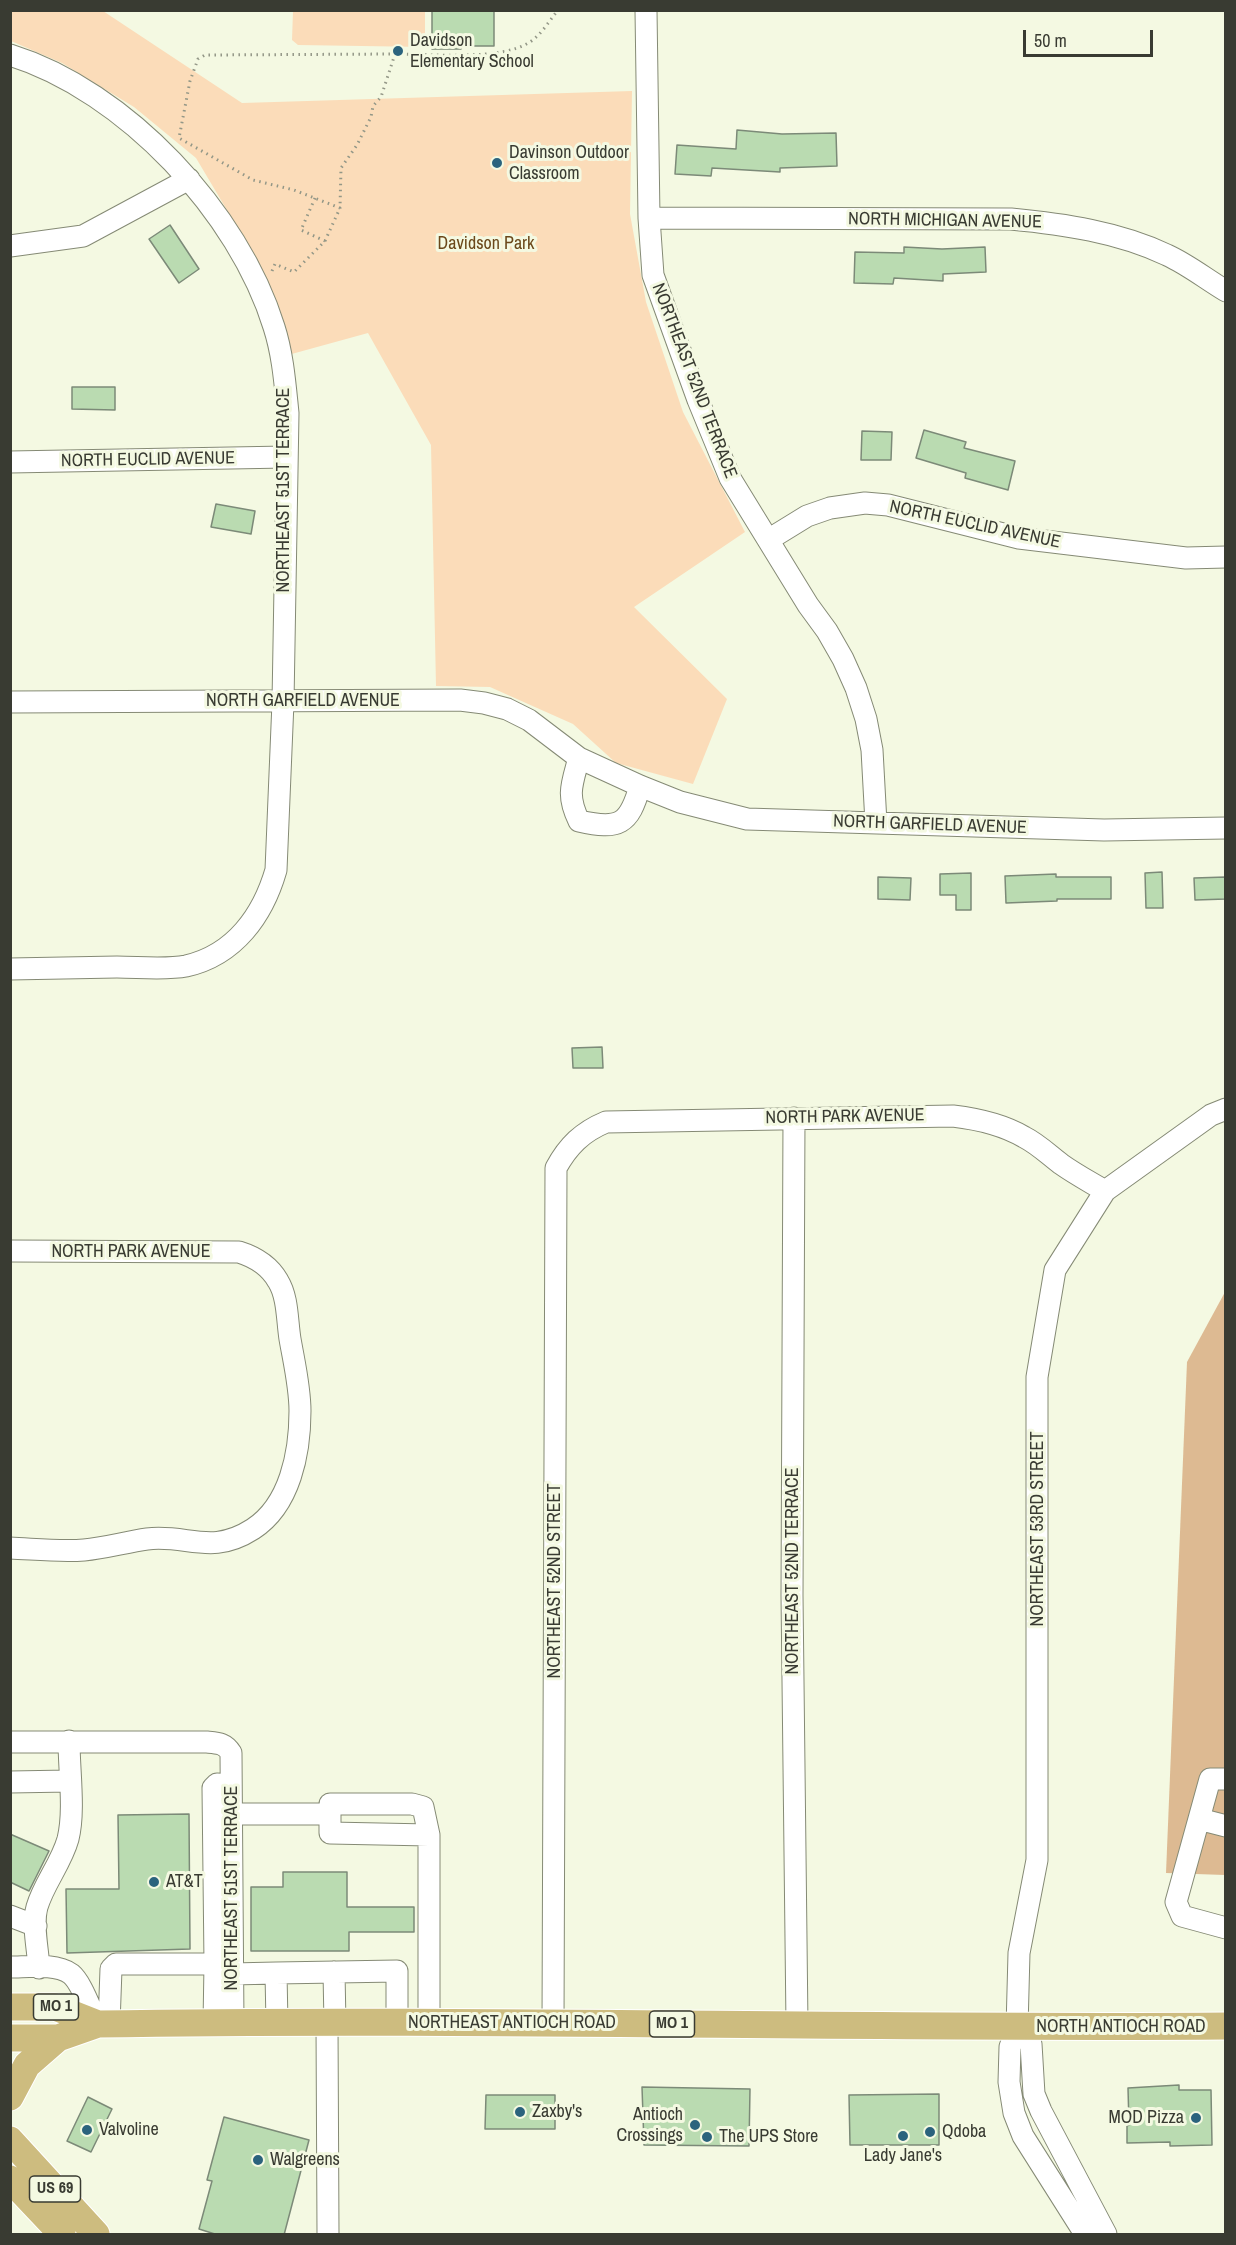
<!DOCTYPE html>
<html>
<head>
<meta charset="utf-8">
<style>
  body { margin:0 }
  #map { position:relative; width:1236px; height:2245px; overflow:hidden; background:#f4f9e2; font-family:"Archivo Narrow",sans-serif }
  canvas { display:block }
  .frame { position:absolute; inset:0; border:12px solid #393b32; pointer-events:none }
  .scale { position:absolute; left:1023px; top:30px; width:130px; height:27px; box-sizing:border-box; border:3px solid #393b32; border-top:0; padding-left:8px; font-size:18px; line-height:21px; white-space:nowrap; color:#393b32; -webkit-text-stroke:4px #f4f9e2; paint-order:stroke }
</style>
</head>
<body>
<div id="map">
<canvas width="1236" height="2245"></canvas>
<div class="frame"></div>
<div class="scale">50 m</div>
</div>
<script>
const c = document.querySelector('canvas').getContext('2d');
c.lineJoin = 'round';
function fillPath(path, color) {
  c.fillStyle = color;
  c.fill(path, 'evenodd');
}
function strokePath(path, color, width, dash) {
  c.strokeStyle = color;
  c.lineWidth = width;
  c.lineCap = dash ? 'butt' : 'round';
  c.setLineDash(dash || []);
  c.stroke(path);
}
function drawText(font, color, halo, rows, align = 'center') {
  c.font = font + ' "Archivo Narrow",sans-serif';
  c.lineWidth = 6;
  c.setLineDash([]);
  c.textBaseline = 'middle';
  c.strokeStyle = halo;
  c.fillStyle = color;
  for (const [text, x, y, turn = 0] of rows) {
    c.save();
    c.translate(x, y);
    c.rotate((+turn || 0) * Math.PI / 180);
    c.textAlign = isNaN(turn) ? turn : align;
    if (halo) c.strokeText(text, 0, 0);
    c.fillText(text, 0, 0);
    c.restore();
  }
}
fillPath(new Path2D(`
  M11,11H103L242,103L632,91L630,214L646,302L683,412L745,532L634,607L727,699L693,784L616,763L573,724L490,687L436,686L431,445L368,333L288,355L256,259L196,158L134,107L62,63L11,41Z
  M293,11L425,12V47L298,45L292,40Z`), '#fbdcb9');
fillPath(new Path2D(`
  M1225,1292V1875L1166,1873L1187,1362Z`), '#ddba92');
const building = new Path2D(`
  M432,10H494V46H461V49H432Z
  M737,130L782,134L836,133L837,166L780,168V172L712,168L711,176L675,174L677,145L736,149Z
  M170,225L199,269L179,283L149,239Z
  M904,247L942,249L985,247L986,272L943,274V281L894,278L893,284L854,283L855,252L904,253Z
  M72,387H115V410L72,409Z
  M924,430L966,442L964,448L1015,461L1008,490L965,478L966,473L916,458Z
  M862,431L892,432L891,460H861Z
  M216,504L255,511L251,534L211,527Z
  M1162,872L1163,908H1146L1145,873Z
  M971,873V910H956V895H940V874Z
  M1056,874V877H1111V899H1057V901L1006,903L1005,876Z
  M878,877L911,878L910,900L878,899Z
  M1226,877V899L1195,900L1194,878Z
  M602,1047L603,1068H573L572,1048Z
  M189,1814L190,1949L67,1953L66,1889H119L118,1815Z
  M10,1834L49,1851L29,1891L10,1882Z
  M283,1872H347V1907H414V1932H349V1951H251V1887H283Z
  M1179,2085V2090H1211L1212,2145L1170,2146V2142L1127,2143V2126L1129,2125L1128,2088Z
  M642,2087L750,2089L749,2146L644,2145Z
  M939,2094V2145H850L849,2095Z
  M486,2095H555V2129H485Z
  M88,2097L112,2109L91,2152L67,2141Z
  M224,2117L309,2140L284,2235H218L199,2229L212,2181L207,2180Z`);
fillPath(building, '#badbb1');
strokePath(building, '#7c8a78', 1.5);
const minor = new Path2D(`
  M646,10L649,218L653,275L698,400L730,478L808,605L827,631L843,659L856,688L866,719L872,750L876,823
  M10,55C126,91 239,213 274,327C283,355 285,384 288,413L283,702L276,870C263,915 235,955 186,966C166,970 138,967 117,967C81,968 46,968 10,969
  M649,218L1011,219C1063,224 1119,232 1167,255C1187,264 1206,279 1226,291
  M10,246L83,236L189,179
  M10,462L286,457
  M768,540L807,516L830,508L865,503L888,505L1019,538L1186,558L1226,557
  M10,702L460,700L484,703L507,709L529,720L579,758L640,786L680,802L747,819L1104,830L1226,828
  M579,758C572,784 566,795 579,821C619,830 629,825 640,786
  M794,1118L792,1595L797,2025
  M10,1251L239,1252C255,1257 269,1265 278,1281C288,1297 287,1320 290,1339C294,1362 300,1387 300,1411C300,1453 290,1505 253,1529C211,1556 188,1534 147,1539C126,1542 105,1548 84,1550C60,1552 34,1549 10,1548
  M10,1742H207C218,1743 225,1743 231,1753L233,2024
  M1226,1779H1210L1176,1902L1182,1916L1226,1928
  M10,1782L69,1781
  M232,1814H330
  M1199,1819L1226,1826
  M429,1835L330,1833V1804H412L423,1807L429,1835V2023
  M10,1916L36,1926
  M215,1964L213,1788L217,1784L231,1785
  M10,1967C28,1967 56,1963 71,1974C82,1983 91,2011 98,2024
  M39,1968C38,1949 32,1925 37,1907C44,1883 61,1864 68,1839C75,1811 69,1771 69,1741
  M334,1972L335,2024
  M232,1974L276,1973
  M553,2023L556,1168C568,1146 582,1132 606,1122L953,1116C978,1119 1002,1124 1024,1137C1038,1144 1049,1155 1061,1164C1075,1174 1090,1182 1105,1191
  M109,2024L111,1969L116,1964H215L214,2024
  M277,2024L276,1973L397,1971V2023
  M327,2024L328,2234
  M1017,2028L1031,2044L1034,2094L1041,2111L1106,2234
  M1085,2234L1023,2136L1014,2113L1009,2082L1010,2047L1017,2028L1019,1953L1037,1860V1377L1055,1270L1105,1191L1211,1115L1226,1109`);
const major = new Path2D(`
  M10,2007H55L98,2024C474,2018 850,2029 1226,2026
  M10,2038H58L98,2024
  M10,2097L27,2065L58,2038
  M10,2140L96,2234
  M10,2179L62,2234`);
strokePath(minor, '#858a75', 23);
strokePath(major, '#fff', 29);
strokePath(new Path2D(`
  M395,54C430,54 501,61 530,42C542,34 549,21 558,10
  M315,198L301,230L325,241
  M272,271L275,264L294,272L325,241L340,208L294,190L253,180L179,138L190,81L198,59L205,55L395,54L381,97L373,106L371,117L357,145L341,168L340,208`), '#939787', 3, [1.5, 4.5]);
strokePath(minor, '#fff', 21);
strokePath(major, '#cdbc7f', 27);
for (const [x, y, r, color] of [
  [398,51,6,"#2b637d"],
  [497,163,6,"#2b637d"],
  [154,1882,6,"#2b637d"],
  [520,2112,6,"#2b637d"],
  [1196,2118,6,"#2b637d"],
  [695,2125,6,"#2b637d"],
  [87,2130,6,"#2b637d"],
  [930,2132,6,"#2b637d"],
  [903,2136,6,"#2b637d"],
  [707,2137,6,"#2b637d"],
  [258,2160,6,"#2b637d"]
]) {
  const dot = new Path2D();
  dot.arc(x, y, r, 0, 2 * Math.PI);
  c.fillStyle = color;
  c.fill(dot);
  strokePath(dot, '#f4f9e2', 2);
}
for (const [x, y, w] of [
  [56,2007,45],
  [672,2024,45],
  [55,2189,51]
]) {
  const box = new Path2D();
  box.roundRect(x - w / 2, y - 13, w, 26, 4.5);
  c.fillStyle = '#f4f9e2';
  c.fill(box);
  strokePath(box, '#393b32', 1.5);
}
drawText('bold 16px', '#393b32', null, [
  ["MO 1",56,2007],
  ["MO 1",672,2024],
  ["US 69",55,2189]
]);
drawText('18px', '#393b32', '#f4f9e2', [
  ["Davidson",410,41],
  ["Elementary School",410,62],
  ["Davinson Outdoor",509,153],
  ["Classroom",509,174],
  ["AT&T",166,1882],
  ["Zaxby's",532,2112],
  ["Antioch",683,2115,"right"],
  ["Crossings",683,2136,"right"],
  ["MOD Pizza",1184,2118,"right"],
  ["Valvoline",99,2130],
  ["Qdoba",942,2132],
  ["The UPS Store",719,2137],
  ["Lady Jane's",903,2156,"center"],
  ["Walgreens",270,2160]
], 'left');
drawText('18px', '#393b32', '#f4f9e2', [
  ["NORTH MICHIGAN AVENUE",945,221,1],
  ["NORTHEAST 52ND TERRACE",694,381,69],
  ["NORTH EUCLID AVENUE",148,460,-1],
  ["NORTHEAST 51ST TERRACE",284,490,-90],
  ["NORTH EUCLID AVENUE",975,525,12],
  ["NORTH GARFIELD AVENUE",303,701],
  ["NORTH GARFIELD AVENUE",930,825,2],
  ["NORTH PARK AVENUE",845,1117,-1],
  ["NORTH PARK AVENUE",131,1252],
  ["NORTHEAST 53RD STREET",1038,1529,-90],
  ["NORTHEAST 52ND TERRACE",793,1571,-90],
  ["NORTHEAST 52ND STREET",555,1581,-90],
  ["NORTHEAST 51ST TERRACE",232,1888,-90],
  ["NORTHEAST ANTIOCH ROAD",512,2023],
  ["NORTH ANTIOCH ROAD",1121,2027]
]);
drawText('18px', '#6b481a', '#f4f9e2', [
  ["Davidson Park",486,244]
]);
</script>
</body>
</html>
